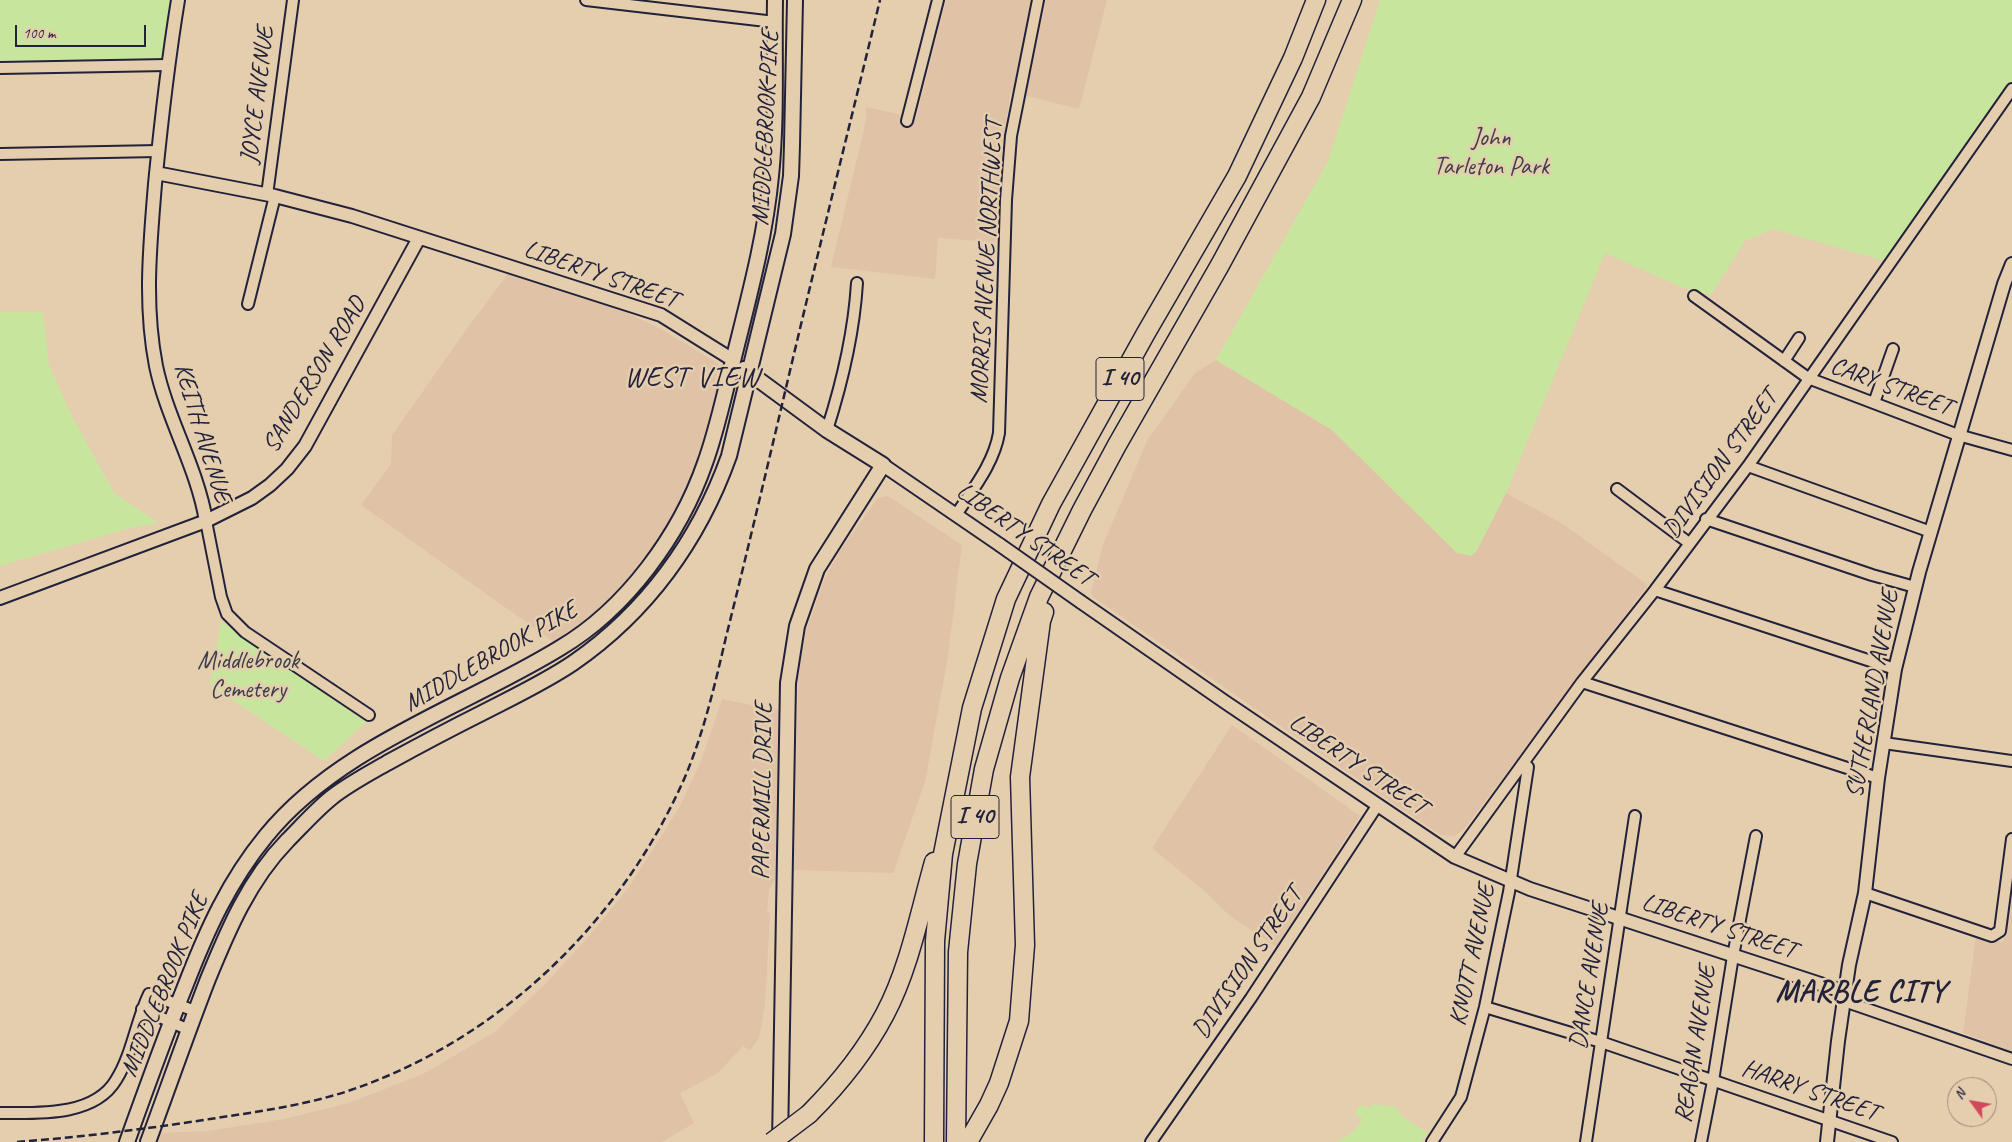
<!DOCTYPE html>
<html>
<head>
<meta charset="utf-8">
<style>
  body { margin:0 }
  #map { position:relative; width:2012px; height:1142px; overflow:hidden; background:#e5ceae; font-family:Caveat,sans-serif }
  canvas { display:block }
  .north { position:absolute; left:1947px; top:1077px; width:50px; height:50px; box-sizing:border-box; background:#e5ceae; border:1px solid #978980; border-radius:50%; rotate:302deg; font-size:14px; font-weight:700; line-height:20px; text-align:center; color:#22223b }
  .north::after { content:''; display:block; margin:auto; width:18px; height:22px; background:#d1495b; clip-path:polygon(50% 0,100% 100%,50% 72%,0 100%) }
  .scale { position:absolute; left:15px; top:25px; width:131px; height:22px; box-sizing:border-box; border:2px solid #22223b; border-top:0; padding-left:6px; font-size:15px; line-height:18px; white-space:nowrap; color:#22223b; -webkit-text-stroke:4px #e5ceae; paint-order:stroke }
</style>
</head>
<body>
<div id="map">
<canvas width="2012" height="1142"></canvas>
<div class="north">N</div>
<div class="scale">100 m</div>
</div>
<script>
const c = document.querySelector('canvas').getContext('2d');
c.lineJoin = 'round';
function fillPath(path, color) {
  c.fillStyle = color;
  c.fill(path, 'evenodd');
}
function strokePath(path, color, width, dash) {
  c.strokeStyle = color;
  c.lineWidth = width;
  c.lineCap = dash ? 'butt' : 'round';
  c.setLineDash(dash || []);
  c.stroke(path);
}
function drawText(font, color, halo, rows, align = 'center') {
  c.font = font + ' Caveat,sans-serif';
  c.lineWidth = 5;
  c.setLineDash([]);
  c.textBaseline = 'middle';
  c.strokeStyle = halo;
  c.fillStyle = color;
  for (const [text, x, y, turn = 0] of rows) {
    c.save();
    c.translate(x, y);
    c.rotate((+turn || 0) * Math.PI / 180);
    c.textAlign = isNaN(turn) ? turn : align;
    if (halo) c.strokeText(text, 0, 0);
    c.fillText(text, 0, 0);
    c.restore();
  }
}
fillPath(new Path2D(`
  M946,0H1107L1079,109L1011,92L1003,138L995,242L938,238L935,279L831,267L866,121V107L916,118Z
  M508,274L610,305L659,328L716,362L720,366L723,376L722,384L696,473L663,538L638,571L605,607L557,644L361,505L391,464L392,435L469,326Z
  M1216,360L1332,430L1457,553L1476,552L1506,493L1563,524L1648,585L1465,828L1455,836L1441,835L1391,802L1093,597L1091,593L1103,545L1147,441L1195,373Z
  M888,496L962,545L948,656L925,782L893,873L794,870L798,677L806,631L824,580L840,550L878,498Z
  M722,699L781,711L777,877L769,890L767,912L770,913L765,1005L759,1038L750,1050L743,1046L718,1073L680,1093L694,1123L662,1142H157L160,1133L208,1131L284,1119L349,1103L423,1074L495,1032L546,983L591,934L629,887L679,808L701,761Z
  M1232,725L1360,816L1276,947L1229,915L1208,894L1152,848Z
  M2012,877V1051L1963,1033L1976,936L2003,942Z`), '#e0c2a7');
fillPath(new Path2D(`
  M0,0H173L163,61L0,64Z
  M1380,0H2012V81L1885,261L1773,229L1745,241L1711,295L1681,287L1605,253L1506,493L1476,552L1471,556L1457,553L1332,430L1216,360L1328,161Z
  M0,312H43L49,365L72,416L114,493L159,523L130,528L0,566Z
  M221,621L366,722L324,761L210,685Z
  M1373,1104L1396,1107L1403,1117L1428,1133L1421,1142H1337L1354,1131L1363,1118L1354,1115L1360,1105L1370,1108Z`), '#c8e59d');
const minor = new Path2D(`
  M586,0L775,22
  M0,68L167,65
  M907,121L938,0
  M0,154L158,151
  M267,195L293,0
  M1694,296L1808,378L1958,435L2012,450
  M248,304L275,196
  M1784,361L1799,338
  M1874,403L1893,349
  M827,430C842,383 854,332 857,283
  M1748,466L1931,532
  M1617,489L1689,543
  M956,515C973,489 994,463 999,433L1006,200L1011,136L1038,0
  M1706,519L1872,575L1915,587
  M206,521L221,597L227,614L245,632L369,715
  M1655,590L1895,669
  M1582,682L1878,778
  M1884,743L2012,761
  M1455,857L1582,682L1655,590L1748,466L2012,89
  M1865,893L1992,936L2000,931L2012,839
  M1844,1001L2012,1059
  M1485,1007L1601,1042L1892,1142
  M142,1009L189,1030
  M0,1113C37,1113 94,1117 116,1080C132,1055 136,1021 149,994L195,1011
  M1151,1142L1251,998L1377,806
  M1432,1142L1461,1097L1485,1007L1509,892L1528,767L1523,763
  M1586,1142L1635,816
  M1701,1142L1713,1081L1733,956L1756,836`);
const tertiary = new Path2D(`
  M178,0C168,61 161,123 155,184C150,246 144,304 156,366C167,419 197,467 206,521
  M156,173L275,196L352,216L661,315L733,360
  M883,465L1000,545
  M0,598L206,521L252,498L270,485L287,469L305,446L419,238
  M1081,602L1225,702L1455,857L1530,889L1845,992
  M1827,1142L1838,1041L1849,965L1865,893L1878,778L1895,669L1919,572L2004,284L2012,264`);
const secondary = new Path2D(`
  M744,369L827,430L883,465L817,569L797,626L788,683L780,1142
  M127,1142C146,1089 165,1036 186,984C207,930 229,881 266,836C339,746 464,707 560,648C626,609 680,535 705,463C717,430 724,395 733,361C748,300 765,239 771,176C777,118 774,58 775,0
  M148,1142C168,1088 187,1033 208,979C228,930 249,880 287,841C301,827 315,811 331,798C347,785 368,774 387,763C418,746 450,729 482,713C513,697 545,682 573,663C647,612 699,540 729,456L783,234L791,176L792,145L795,0`);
const motorway = new Path2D(`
  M809,1114C839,1084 865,1052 885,1014C909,969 920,912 934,862
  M934,1142L935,941L943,854L972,708L1006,599L1051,504L1146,333L1237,176L1293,58L1316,0
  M956,1142L958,952L967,864L984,769L1010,678L1039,597L1082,510L1117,445L1220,265L1311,97L1352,0
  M968,1142L989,1105L999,1083L1019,1021L1025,945L1020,777L1041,621L1044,612`);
strokePath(minor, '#22223b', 14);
strokePath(tertiary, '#22223b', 16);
strokePath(secondary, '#22223b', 18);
strokePath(motorway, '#22223b', 21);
strokePath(minor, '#e5ceae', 10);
strokePath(tertiary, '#e5ceae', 12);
strokePath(secondary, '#e5ceae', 14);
strokePath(motorway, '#e5ceae', 18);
strokePath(new Path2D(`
  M17,1142C82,1137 146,1129 210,1119C255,1112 301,1106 345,1092C497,1042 621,923 685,777C704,732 715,684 726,637C745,561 763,485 781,409C813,272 847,136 880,0`), '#22223b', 2.5, [8, 4]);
const tertiaryBridge = new Path2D(`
  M1000,545L1081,602`);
const motorwayBridge = new Path2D(`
  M772,1142L809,1114`);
strokePath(tertiaryBridge, '#22223b', 16, []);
strokePath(motorwayBridge, '#22223b', 21, []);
strokePath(tertiaryBridge, '#e5ceae', 12);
strokePath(motorwayBridge, '#e5ceae', 18);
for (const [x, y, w] of [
  [1120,379,48],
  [975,817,48]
]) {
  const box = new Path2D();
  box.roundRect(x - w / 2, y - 21.5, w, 43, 4);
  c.fillStyle = '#e5ceae';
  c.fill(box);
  strokePath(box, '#22223b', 1);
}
drawText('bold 24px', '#22223b', null, [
  ["I 40",1120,379],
  ["I 40",975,817]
]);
drawText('25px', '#22223b', '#e5ceae', [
  ["JOYCE AVENUE",258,95,-83],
  ["MIDDLEBROOK PIKE",766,128,-87],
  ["MORRIS AVENUE NORTHWEST",987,261,-87],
  ["LIBERTY STREET",601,275,19],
  ["SANDERSON ROAD",315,375,-59],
  ["CARY STREET",1891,387,20],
  ["KEITH AVENUE",202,433,73],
  ["DIVISION STREET",1721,464,-54],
  ["LIBERTY STREET",1025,535,35],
  ["MIDDLEBROOK PIKE",491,657,-30],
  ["SUTHERLAND AVENUE",1873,694,-80],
  ["LIBERTY STREET",1358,765,34],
  ["PAPERMILL DRIVE",763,791,-89],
  ["LIBERTY STREET",1719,927,18],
  ["KNOTT AVENUE",1473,955,-78],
  ["DIVISION STREET",1248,963,-56],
  ["DANCE AVENUE",1590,976,-81],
  ["MIDDLEBROOK PIKE",165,985,-68],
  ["REAGAN AVENUE",1696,1044,-81],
  ["HARRY STREET",1810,1091,19]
]);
drawText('25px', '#3b3f4a', '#e5ceae', [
  ["John",1491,138],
  ["Tarleton Park",1491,167],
  ["Middlebrook",248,661],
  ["Cemetery",248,690]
]);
c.letterSpacing = '1px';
drawText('28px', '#22223b', '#e5ceae', [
  ["WEST VIEW",692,379]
]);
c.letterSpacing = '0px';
c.letterSpacing = '1px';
drawText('bold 30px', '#22223b', '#e5ceae', [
  ["MARBLE CITY",1861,993]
]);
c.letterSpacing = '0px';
</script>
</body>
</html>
